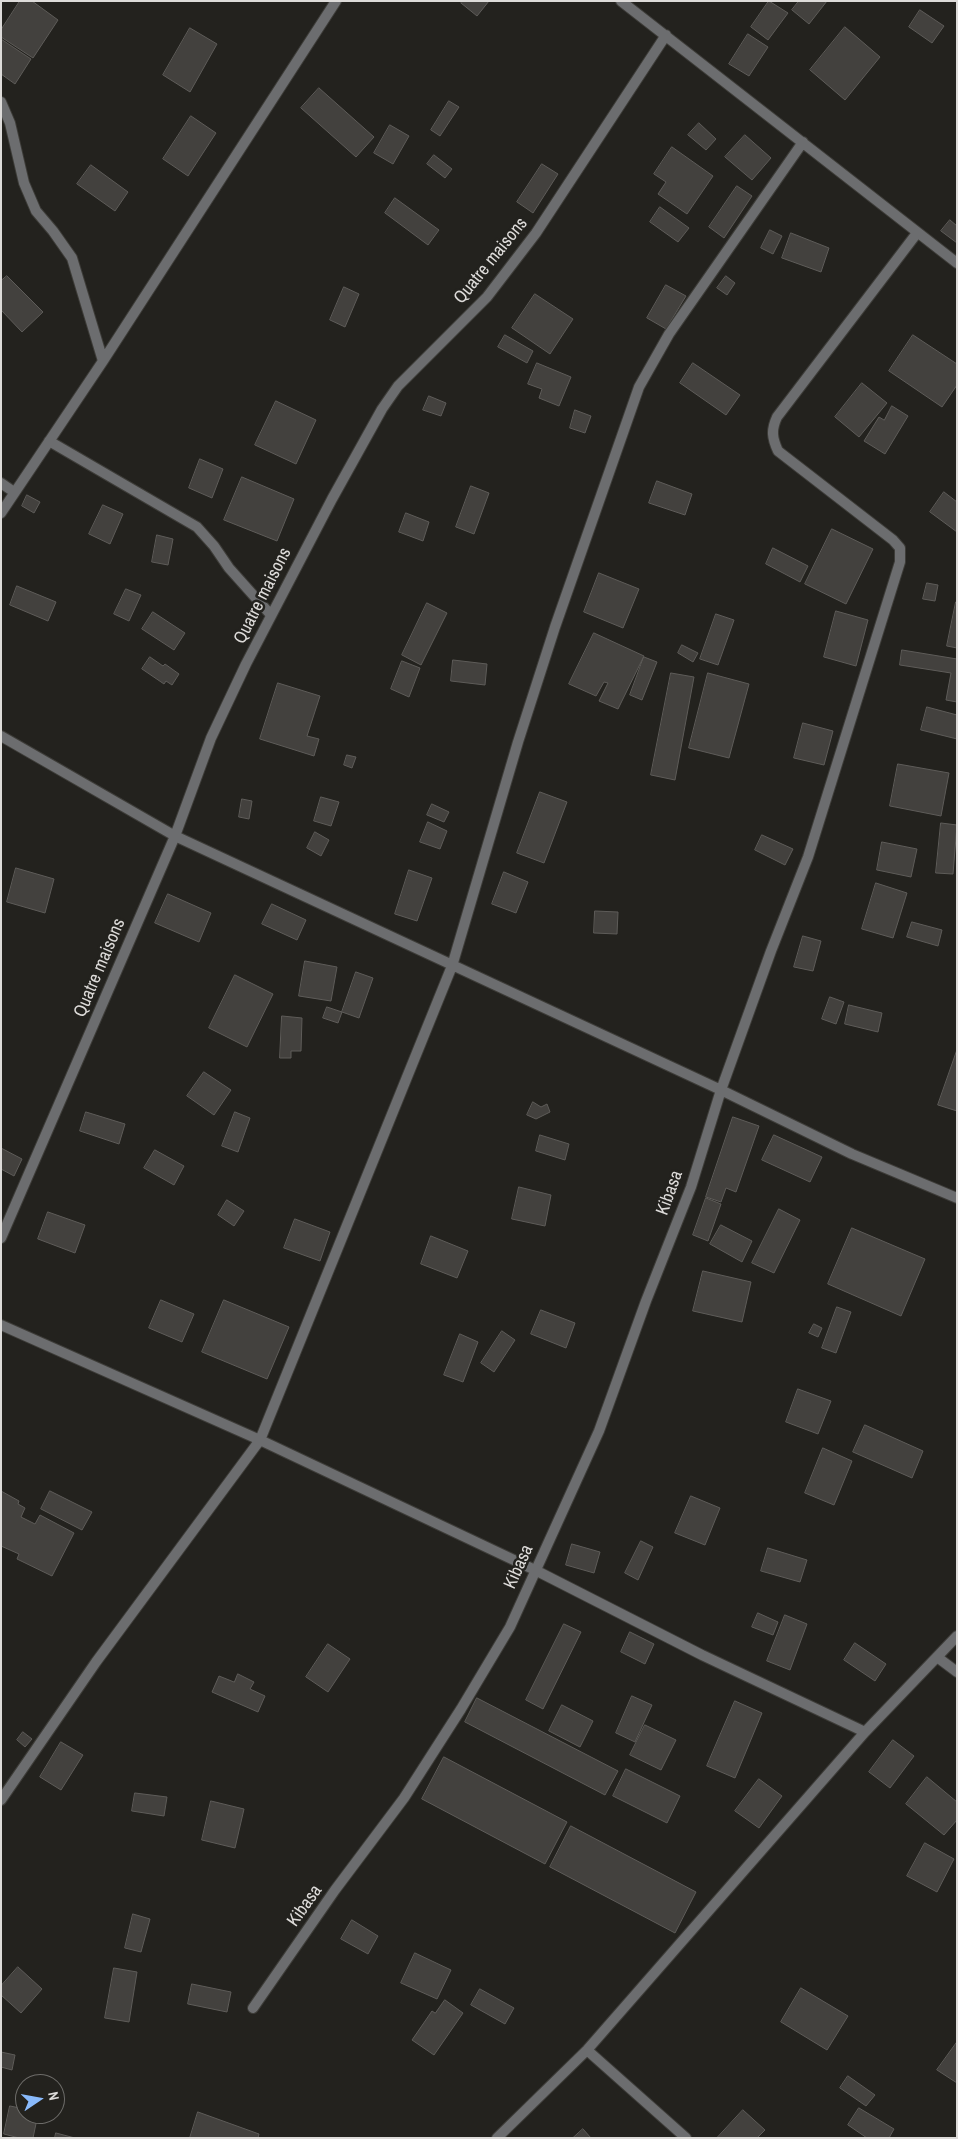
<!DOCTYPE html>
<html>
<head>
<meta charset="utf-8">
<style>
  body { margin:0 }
  #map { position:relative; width:958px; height:2139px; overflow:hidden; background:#23221e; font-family:"Archivo Narrow",sans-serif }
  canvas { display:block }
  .frame { position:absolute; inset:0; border:2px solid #dddbd9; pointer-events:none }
  .north { position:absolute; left:15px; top:2074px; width:50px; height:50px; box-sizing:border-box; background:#23221e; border:1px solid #6d6c69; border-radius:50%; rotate:78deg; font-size:14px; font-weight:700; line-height:20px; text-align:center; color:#dddbd9 }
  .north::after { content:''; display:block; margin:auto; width:18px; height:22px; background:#89bafc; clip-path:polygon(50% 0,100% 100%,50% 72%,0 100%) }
</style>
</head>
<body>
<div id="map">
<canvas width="958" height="2139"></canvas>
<div class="frame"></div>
<div class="north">N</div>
</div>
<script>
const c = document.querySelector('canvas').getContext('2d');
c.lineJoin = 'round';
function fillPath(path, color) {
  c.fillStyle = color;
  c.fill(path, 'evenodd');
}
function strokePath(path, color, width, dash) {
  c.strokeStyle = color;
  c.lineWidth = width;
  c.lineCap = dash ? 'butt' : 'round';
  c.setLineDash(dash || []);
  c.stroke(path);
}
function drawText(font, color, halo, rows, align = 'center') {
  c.font = font + ' "Archivo Narrow",sans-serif';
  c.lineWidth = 5;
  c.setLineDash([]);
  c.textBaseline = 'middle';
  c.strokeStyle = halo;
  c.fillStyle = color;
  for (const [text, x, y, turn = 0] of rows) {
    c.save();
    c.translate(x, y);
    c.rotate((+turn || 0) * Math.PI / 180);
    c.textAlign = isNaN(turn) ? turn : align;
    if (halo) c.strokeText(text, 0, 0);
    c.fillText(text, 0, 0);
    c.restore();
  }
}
const building = new Path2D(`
  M20,1H32L58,20L33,58L1,37V30Z
  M463,1H489L477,16L461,3Z
  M769,1L788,13L768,40L751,27Z
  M799,1H827L809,24L792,10Z
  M920,10L944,26L932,43L909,27Z
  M845,27L880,57L845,100L810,70Z
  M190,28L217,44L190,92L163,75Z
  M748,34L768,47L749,76L729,64Z
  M1,39L31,59L15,84L1,74Z
  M319,88L374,137L356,157L301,108Z
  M449,101L459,107L440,136L431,130Z
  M191,116L216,133L188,176L163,159Z
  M699,123L716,139L706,150L688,135Z
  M390,125L409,136L393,164L374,153Z
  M745,135L771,158L752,180L725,157Z
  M672,147L713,176L687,214L658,194L666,182L654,174Z
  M434,155L452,169L445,178L427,164Z
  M542,164L558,174L533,213L517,202Z
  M91,165L128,192L115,211L77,184Z
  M737,186L752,196L724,238L709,227Z
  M395,198L439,230L428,245L385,213Z
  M660,207L689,228L678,242L650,222Z
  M950,220L957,226V243L941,231Z
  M770,230L782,236L773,254L761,248Z
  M791,233L829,248L821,272L782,258Z
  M7,276L43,312L22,332L1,310V281Z
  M726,276L735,283L727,295L717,288Z
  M666,285L686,296L666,329L647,318Z
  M344,287L359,294L345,327L330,320Z
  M535,294L573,319L550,354L512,328Z
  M505,335L533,351L527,363L498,347Z
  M913,335L957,364V385L942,407L889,371Z
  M537,363L571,377L559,406L539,398L542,389L528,384Z
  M693,363L740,395L726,415L680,383Z
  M862,383L887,403L859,437L835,417Z
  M429,396L446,403L441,416L423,410Z
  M276,401L316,420L296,464L255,445Z
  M892,406L908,416L885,454L864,441L879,417L884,420Z
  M575,410L591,416L585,433L570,428Z
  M200,459L223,469L212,498L189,488Z
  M242,477L294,499L277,541L224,520Z
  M657,481L692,494L685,515L649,503Z
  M471,486L489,493L474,534L456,527Z
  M944,492L957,502V532L930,512Z
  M27,495L40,502L34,513L22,506Z
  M103,505L123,514L110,544L89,534Z
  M406,513L429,522L423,541L399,532Z
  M832,529L873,549L846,604L805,584Z
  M157,535L173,539L168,565L152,562Z
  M773,548L808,566L800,582L766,564Z
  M599,573L639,589L623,628L584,612Z
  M927,583L938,585L935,601L923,599Z
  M17,586L56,602L48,621L10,605Z
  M126,589L141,595L129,621L114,614Z
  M956,602H957V648L947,646Z
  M427,603L447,613L421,665L402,655Z
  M836,611L868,620L856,666L824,657Z
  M153,612L185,633L174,650L142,629Z
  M716,614L734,620L718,665L700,659Z
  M594,633L644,656L618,709L599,701L608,683L604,682L596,696L569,684Z
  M682,645L698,653L693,662L678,653Z
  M902,650L957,659V702L946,700L951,673L900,665Z
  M150,657L163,666L165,664L179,674L172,685L166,681L164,684L142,669Z
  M644,657L657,662L642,700L630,695Z
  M453,660L487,664L485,685L451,681Z
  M402,661L420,668L409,697L391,689Z
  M671,673L694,677L675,780L651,775Z
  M708,673L749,684L729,758L689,748Z
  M278,683L320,696L307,736L319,739L314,756L260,739Z
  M927,707L957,715V739L921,730Z
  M803,723L833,731L824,765L794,758Z
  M347,755L356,757L352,768L344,765Z
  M898,764L949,773L941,816L890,806Z
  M540,792L567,802L544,863L517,853Z
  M321,797L339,802L331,826L314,821Z
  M242,799L252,801L249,819L239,817Z
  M432,804L449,812L444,822L427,815Z
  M428,822L447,831L440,849L420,842Z
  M941,823L957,825L953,874L936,873Z
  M315,832L329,840L321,856L307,848Z
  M762,835L793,849L785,865L755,850Z
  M882,842L917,849L911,877L877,870Z
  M16,868L54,879L45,913L7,902Z
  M409,870L432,878L417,921L395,914Z
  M504,872L528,882L516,913L492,904Z
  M876,883L907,893L893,938L862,929Z
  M168,894L211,913L199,942L155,923Z
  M272,904L306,920L297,940L262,924Z
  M595,911L618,912L617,934L594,933Z
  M912,922L942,930L938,946L907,937Z
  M803,936L821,941L813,971L794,967Z
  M305,961L337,967L331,1001L299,996Z
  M356,972L373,978L359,1018L342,1012Z
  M235,975L273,994L247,1047L209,1028Z
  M830,997L844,1002L836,1024L822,1019Z
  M849,1005L882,1013L878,1032L845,1024Z
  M327,1007L342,1012L338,1023L323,1018Z
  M282,1016L302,1018L301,1051H291V1058H280Z
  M957,1050V1111L938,1105Z
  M204,1072L231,1090L214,1115L187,1096Z
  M533,1102L541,1107L547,1104L550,1112L536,1119L527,1115Z
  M86,1112L125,1124L119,1144L80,1131Z
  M235,1112L250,1118L238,1152L222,1146Z
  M733,1117L759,1126L736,1192L726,1188L721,1202L706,1197Z
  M540,1135L569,1144L565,1160L536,1151Z
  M774,1135L822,1157L810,1182L762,1160Z
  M1,1148L22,1159L14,1176L1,1169Z
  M155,1150L184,1166L174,1185L144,1168Z
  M519,1187L551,1195L545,1226L512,1219Z
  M706,1198L721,1204L708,1241L693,1235Z
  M227,1200L244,1211L234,1226L218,1215Z
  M779,1209L800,1220L774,1273L752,1263Z
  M48,1212L85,1225L75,1253L38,1239Z
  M295,1219L330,1232L320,1261L284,1248Z
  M721,1225L752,1241L742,1262L710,1244Z
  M852,1228L925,1259L901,1316L828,1284Z
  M431,1236L468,1251L457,1278L421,1264Z
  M703,1271L751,1282L742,1322L693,1311Z
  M161,1300L194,1314L182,1342L149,1328Z
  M224,1300L289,1327L267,1379L202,1352Z
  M837,1307L851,1312L836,1353L822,1348Z
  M541,1310L575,1323L566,1348L531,1334Z
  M814,1324L822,1328L818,1337L809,1333Z
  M502,1331L515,1340L494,1372L481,1363Z
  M460,1334L478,1342L463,1382L444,1375Z
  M798,1389L831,1401L818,1434L786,1422Z
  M865,1425L923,1451L912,1478L853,1452Z
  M823,1448L852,1461L834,1505L805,1493Z
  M1,1491L19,1501L18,1504L25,1508L21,1517L35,1524L40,1515L74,1533L52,1576L17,1559L19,1554L1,1546Z
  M50,1491L92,1512L82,1530L41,1509Z
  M691,1496L720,1508L705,1545L675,1533Z
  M641,1541L653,1547L638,1580L625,1573Z
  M572,1544L600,1552L594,1573L566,1565Z
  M768,1548L807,1560L800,1582L761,1571Z
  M758,1613L778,1622L773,1635L752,1627Z
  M785,1615L807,1624L790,1670L767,1661Z
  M564,1624L581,1632L543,1709L526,1700Z
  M630,1632L654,1644L645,1664L621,1652Z
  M855,1643L886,1664L875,1681L844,1660Z
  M328,1644L350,1659L328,1692L306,1677Z
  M238,1674L254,1682L250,1689L265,1696L258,1712L212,1692L219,1676L234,1682Z
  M632,1696L652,1705L635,1742L616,1733Z
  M477,1698L618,1771L605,1795L465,1722Z
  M735,1701L762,1713L735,1778L707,1766Z
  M562,1705L593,1721L580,1747L549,1731Z
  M645,1725L676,1740L661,1770L630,1755Z
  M23,1732L32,1739L25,1747L17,1740Z
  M893,1740L914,1756L890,1788L869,1772Z
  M61,1742L83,1755L61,1790L40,1777Z
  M444,1757L567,1822L545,1864L422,1799Z
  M626,1769L680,1796L667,1823L613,1796Z
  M927,1777L957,1802V1820L944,1835L906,1804Z
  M759,1779L782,1796L759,1828L735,1811Z
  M135,1793L167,1797L164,1816L132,1811Z
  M211,1801L244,1809L235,1848L202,1840Z
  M571,1826L696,1892L675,1933L550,1867Z
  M925,1843L954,1859L937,1892L907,1876Z
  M133,1914L150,1919L141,1952L125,1948Z
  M352,1920L378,1936L368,1954L341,1939Z
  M415,1953L451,1970L437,1999L401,1983Z
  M18,1967L42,1989L21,2013L1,1995V1986Z
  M114,1968L137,1972L129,2022L105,2018Z
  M192,1984L231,1992L227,2012L188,2004Z
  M801,1988L848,2016L827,2050L781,2022Z
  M480,1989L514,2008L505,2024L471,2005Z
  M445,2000L463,2013L434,2055L412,2040L432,2011L435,2013Z
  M957,2042V2083L937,2070Z
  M1,2052L15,2055L12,2070L1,2067Z
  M848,2076L875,2095L866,2106L840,2088Z
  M10,2106L25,2109V2114H38L33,2138H19L4,2134Z
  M859,2108L894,2129L889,2138H867L848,2125Z
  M743,2110L765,2130L757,2138H717Z
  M198,2112L259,2134L258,2138H190Z
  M583,2129L591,2138H573Z
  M56,2133L75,2138H55Z`);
fillPath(building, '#43413e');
strokePath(building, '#5e5c59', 1);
const street = new Path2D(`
  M621,1L957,263
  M1,102L10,123L24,183L36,211L53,231L72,258L103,361
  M49,441L197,527L214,546L229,568L271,615
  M1,483L14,492
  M1,513L103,361L336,1
  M1,736L175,836L721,1090L852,1154L957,1198
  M1,1238L175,836L211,738L246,664L332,499L382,409L398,386L487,297L536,233L666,35
  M1,1325L260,1440L535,1570L702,1655L865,1732
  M937,1657L957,1672
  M1,1800L96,1662L260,1440L452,966L518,742L555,627L639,387L669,334L803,142
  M253,2008L335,1890L404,1798L461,1709L510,1627L599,1431L646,1301L691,1187L721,1090L771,951L808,857L900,562V548L893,540L778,451C772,438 771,430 777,417L917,233
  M587,2050L686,2138
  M497,2138L587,2050L865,1732L957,1636`);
strokePath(street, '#3d3c38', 12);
strokePath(street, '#6c6d6f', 10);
drawText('18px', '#dddbd9', '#23221e', [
  ["Quatre maisons",491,261,-51],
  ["Quatre maisons",263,596,-63],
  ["Quatre maisons",100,968,-67],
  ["Kibasa",670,1193,-70],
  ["Kibasa",519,1567,-66],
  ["Kibasa",305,1906,-55]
]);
</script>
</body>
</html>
